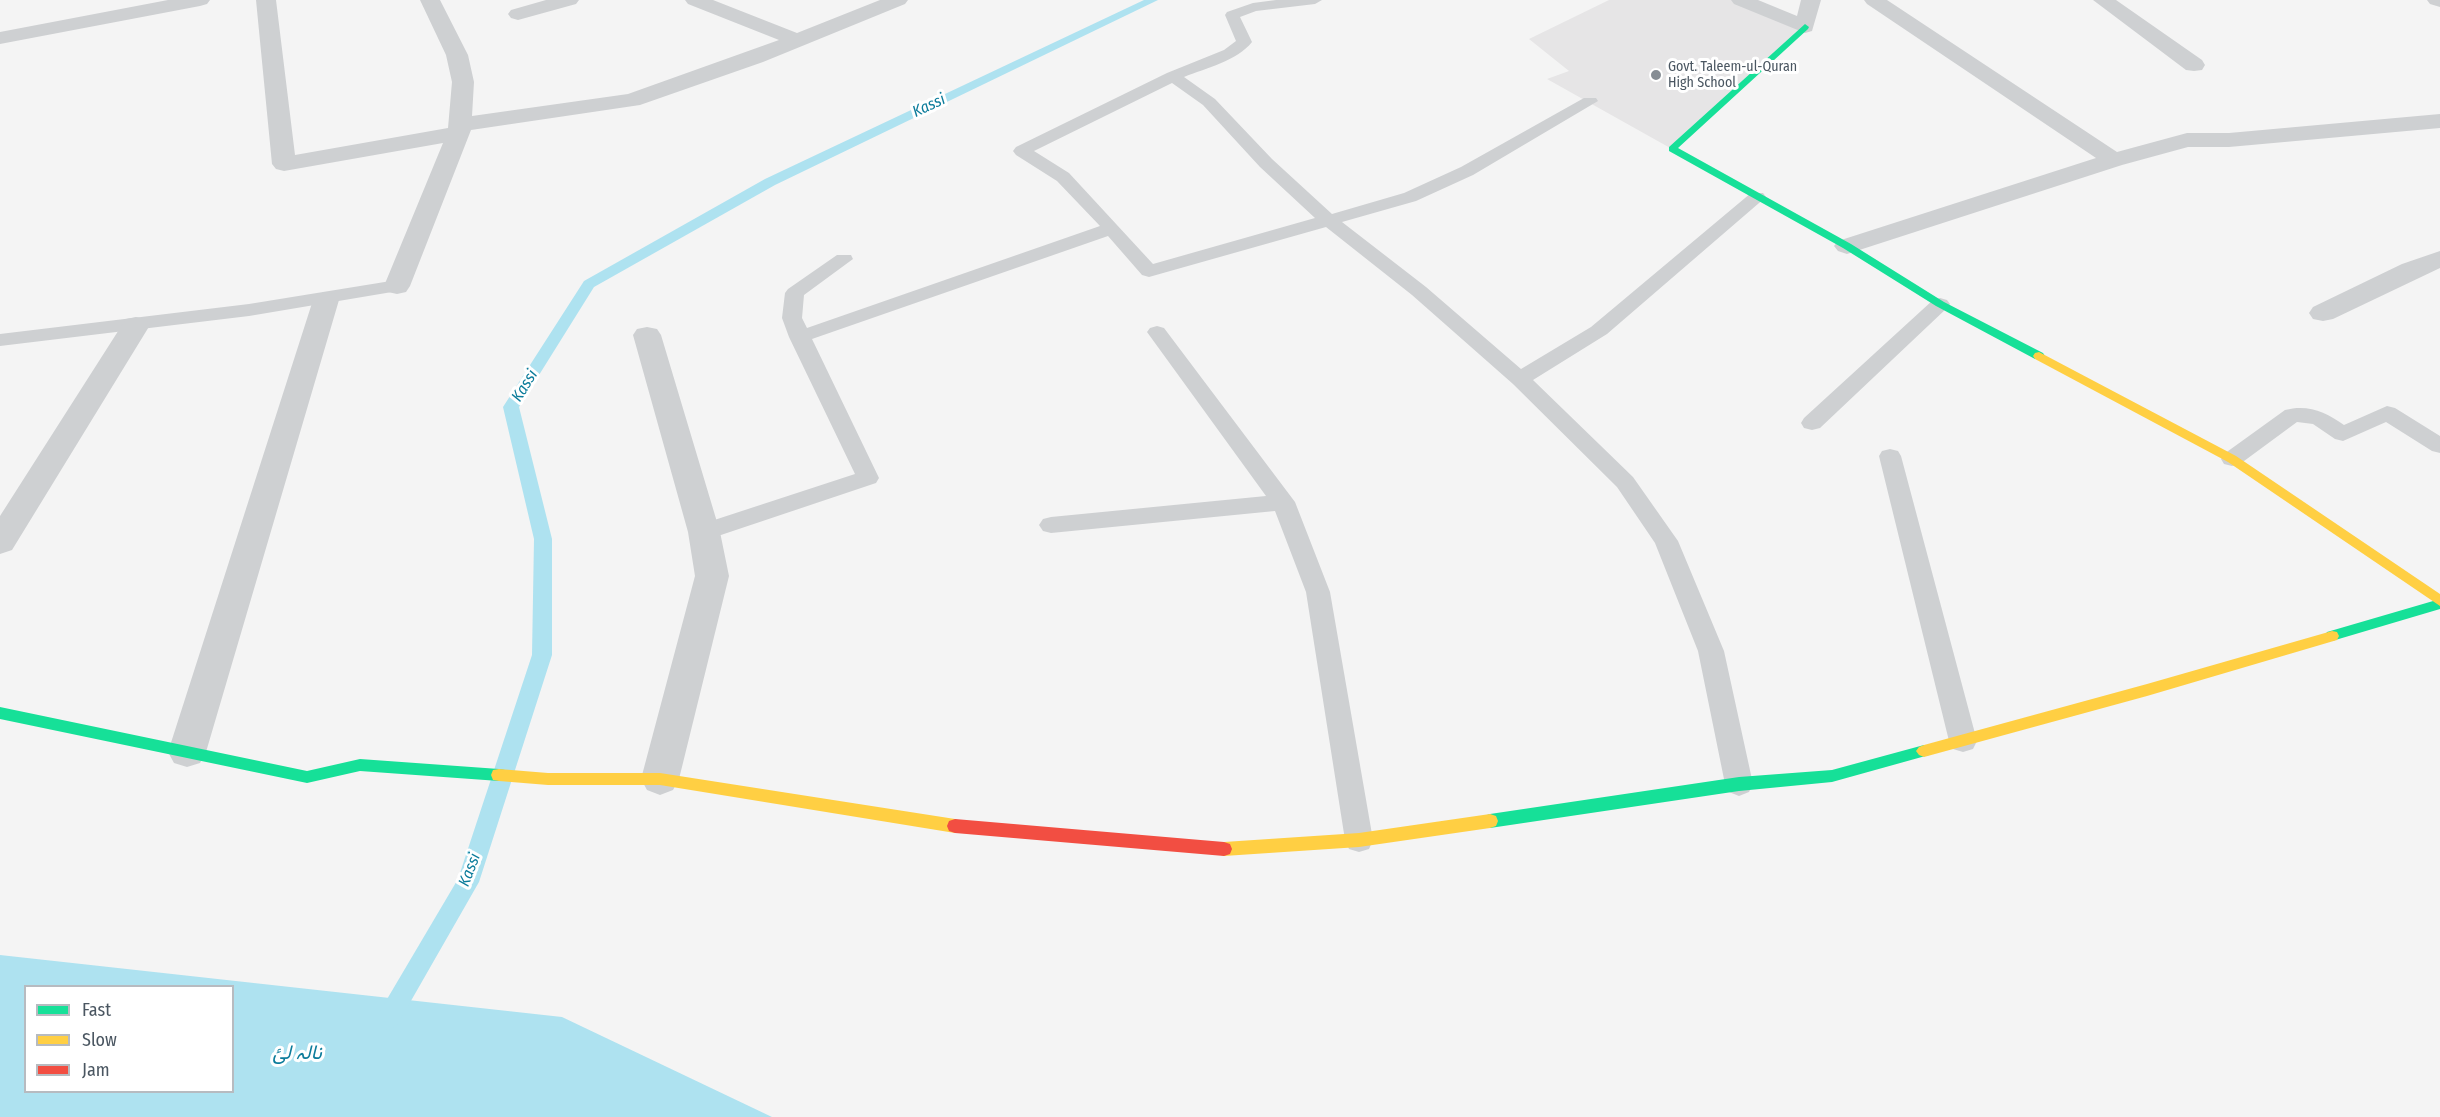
<!DOCTYPE html>
<html>
<head>
<meta charset="utf-8">
<style>
  body { margin:0 }
  #map { position:relative; width:2440px; height:1117px; overflow:hidden; background:#f4f4f4; font-family:"Fira Sans Condensed",sans-serif }
  canvas { display:block }
  .legend { position:absolute; left:24px; top:985px; width:210px; height:108px; box-sizing:border-box; background:#fff; border:2px solid #b7bbc0; margin:0; padding:8px 10px; list-style:none; font-size:18px; color:#4a5661 }
  .legend li { display:flex; align-items:center; gap:12px; height:30px }
  .legend b { width:30px; border:2px solid #b7bbc0 }
</style>
</head>
<body>
<div id="map">
<canvas width="2440" height="1117"></canvas>
<ul class="legend">
<li><b style="height:8px;background:#16e098"></b>Fast</li>
<li><b style="height:8px;background:#ffcf43"></b>Slow</li>
<li><b style="height:8px;background:#f24e42"></b>Jam</li>
</ul>
</div>
<script>
const c = document.querySelector('canvas').getContext('2d');
c.lineJoin = 'round';
function fillPath(path, color) {
  c.fillStyle = color;
  c.fill(path, 'evenodd');
}
function strokePath(path, color, width, dash) {
  c.strokeStyle = color;
  c.lineWidth = width;
  c.lineCap = dash ? 'butt' : 'round';
  c.setLineDash(dash || []);
  c.stroke(path);
}
function drawText(font, color, halo, rows, align = 'center') {
  c.font = font + ' "Fira Sans Condensed",Vazirmatn,sans-serif';
  c.lineWidth = 6;
  c.setLineDash([]);
  c.textBaseline = 'middle';
  c.strokeStyle = halo;
  c.fillStyle = color;
  for (const [text, x, y, turn = 0] of rows) {
    c.save();
    c.translate(x, y);
    c.rotate((+turn || 0) * Math.PI / 180);
    c.textAlign = isNaN(turn) ? turn : align;
    if (halo) c.strokeText(text, 0, 0);
    c.fillText(text, 0, 0);
    c.restore();
  }
}
fillPath(new Path2D(`
  M1609,0H1741L1805,27L1672,149L1547,79L1569,71L1529,39Z`), '#e6e5e6');
fillPath(new Path2D(`
  M0,955L562,1017L772,1117H0ZM26,986H232V1092H26Z`), '#aee2f0');
fillPath(new Path2D(`
  M1144,0H1158L775,185L594,287L519,407L552,539V655L479,882L396,1027L388,1030L380,1027L376,1019L380,1011L458,879L532,655L534,539L503,407L584,281L765,179Z`), '#aee2f0');
fillPath(new Path2D(`
  M1276,0H1322L1315,4L1256,11L1240,17L1252,42C1237,61 1206,68 1184,77L1215,99L1272,159L1332,214L1404,193L1461,167L1584,98H1596L1598,101L1473,175L1416,201L1342,222L1426,287L1521,369L1591,327L1751,193H1763L1766,197L1607,334L1533,380L1633,477L1678,541L1724,651L1753,784L1749,792L1739,796L1729,792L1725,784L1698,651L1655,543L1617,487L1513,384L1412,295L1326,227L1149,277L1142,275L1108,236L812,339L879,478L876,483L712,538L704,540L696,538L692,532L696,526L855,474L789,337L782,318L785,293L788,289L837,255H851L853,259L804,295L802,318L807,328L1100,226L1057,181L1016,155L1013,151L1016,147L1167,73L1224,50L1236,41L1225,15L1227,12L1253,3ZM1172,83L1203,105L1260,167L1315,218L1153,264L1069,173L1034,151Z
  M397,280L404,282L407,286L404,290L249,316L0,346V334L249,304Z
  M1940,298L1947,300L1950,304L1947,308L1820,428L1812,430L1804,428L1801,423L1804,418L1933,300Z
  M1157,326L1164,328L1295,502L1330,592L1373,840L1369,849L1359,852L1349,849L1345,840L1306,592L1275,511L1051,533L1043,531L1039,525L1043,519L1051,517L1266,496L1147,332L1150,328Z
  M2387,406L2395,408L2440,436V453L2432,451L2386,422L2343,441L2335,439L2313,424L2297,422L2240,464L2232,466L2224,464L2221,459L2224,454L2285,410C2308,404 2326,412 2344,425Z
  M1890,449L1898,451L1901,456L1977,741L1973,749L1963,752L1953,749L1949,741L1879,456L1882,451Z`), '#ced0d2');
fillPath(new Path2D(`
  M168,0H210L207,4L200,6L0,44V32Z
  M256,0H276L295,155L448,128L452,82L446,55L420,0H440L468,55L474,82L472,116L628,94L779,40L688,4L685,0H713L797,33L880,0H908L905,4L763,62L640,105L471,130L410,286L406,292L397,294L388,292L384,286L443,143L284,171L276,169L272,164Z
  M546,0H579L576,4L518,20L511,18L508,14L511,10Z
  M1731,0H1758L1797,16L1801,0H1821L1812,31L1805,33L1734,4Z
  M1864,0H1887L2117,152L2187,133H2229L2440,114V128L2229,147H2188L2122,165L1847,254L1838,251L1834,246L1838,241L2096,158L1867,4Z
  M2093,0H2116L2202,60L2205,65L2202,70L2194,71L2186,70Z
  M2427,0H2440V7L2430,4Z
  M2440,251V268L2333,319L2323,321L2313,319L2309,313L2313,307L2402,264Z
  M326,292L336,294L339,300L206,752L200,763L187,767L174,763L168,752L313,300L316,294Z
  M136,317L146,319L150,325L12,550L0,554V516L122,325L126,319Z
  M647,327L657,329L661,335L720,532L729,576L679,779L673,790L660,795L647,790L641,779L695,576L688,532L633,335L637,329Z`), '#ced0d2');
fillPath(new Path2D(`
  M1805,24L1809,27L1808,29L1678,148L1851,244L1944,302L2043,353L2045,356L2043,359H2035L1936,306L1843,248L1669,151V147Z
  M2440,599V609L2332,641L2327,640L2325,636L2327,632Z
  M0,707L307,771L360,759L499,769L505,770L507,775L505,780L499,781L360,771L307,783L0,719Z
  M1924,745L1929,747L1932,751L1929,755L1832,782L1739,791L1490,828L1484,826L1482,821L1484,816L1490,814L1739,777L1832,770Z`), '#16e098');
fillPath(new Path2D(`
  M2039,352L2236,456L2440,594V606L2228,462L2035,359L2033,356L2035,353Z
  M2332,631L2337,632L2339,636L2337,640L2147,696L1924,757L1919,755L1916,751L1919,747L1924,745L2147,684Z
  M499,769L548,773H660L955,819L961,821L963,826L961,831L955,833L660,785H548L499,781L493,780L491,775L493,770Z
  M1490,814L1496,816L1498,821L1496,826L1490,828L1359,847L1224,856L1218,854L1216,849L1218,844L1224,842L1359,833Z`), '#ffcf43');
fillPath(new Path2D(`
  M955,819L1224,842L1230,844L1232,849L1230,854L1224,856L955,833L949,831L947,826L949,821Z`), '#f24e42');
for (const [x, y, r, color] of [
  [1656,75,6,"#868d94"]
]) {
  const dot = new Path2D();
  dot.arc(x, y, r, 0, 2 * Math.PI);
  c.fillStyle = color;
  c.fill(dot);
  strokePath(dot, '#fff', 2);
}
drawText('14px', '#4a5661', '#fff', [
  ["Govt. Taleem-ul-Quran",1668,67],
  ["High School",1668,83]
], 'left');
drawText('italic 16px', '#0c7c9b', '#fff', [
  ["Kassi",929,106,-25],
  ["Kassi",525,386,-58],
  ["Kassi",470,870,-69]
]);
drawText('italic 20px', '#0c7c9b', '#fff', [
  ["نالہ لئ",297,1053]
]);
</script>
</body>
</html>
